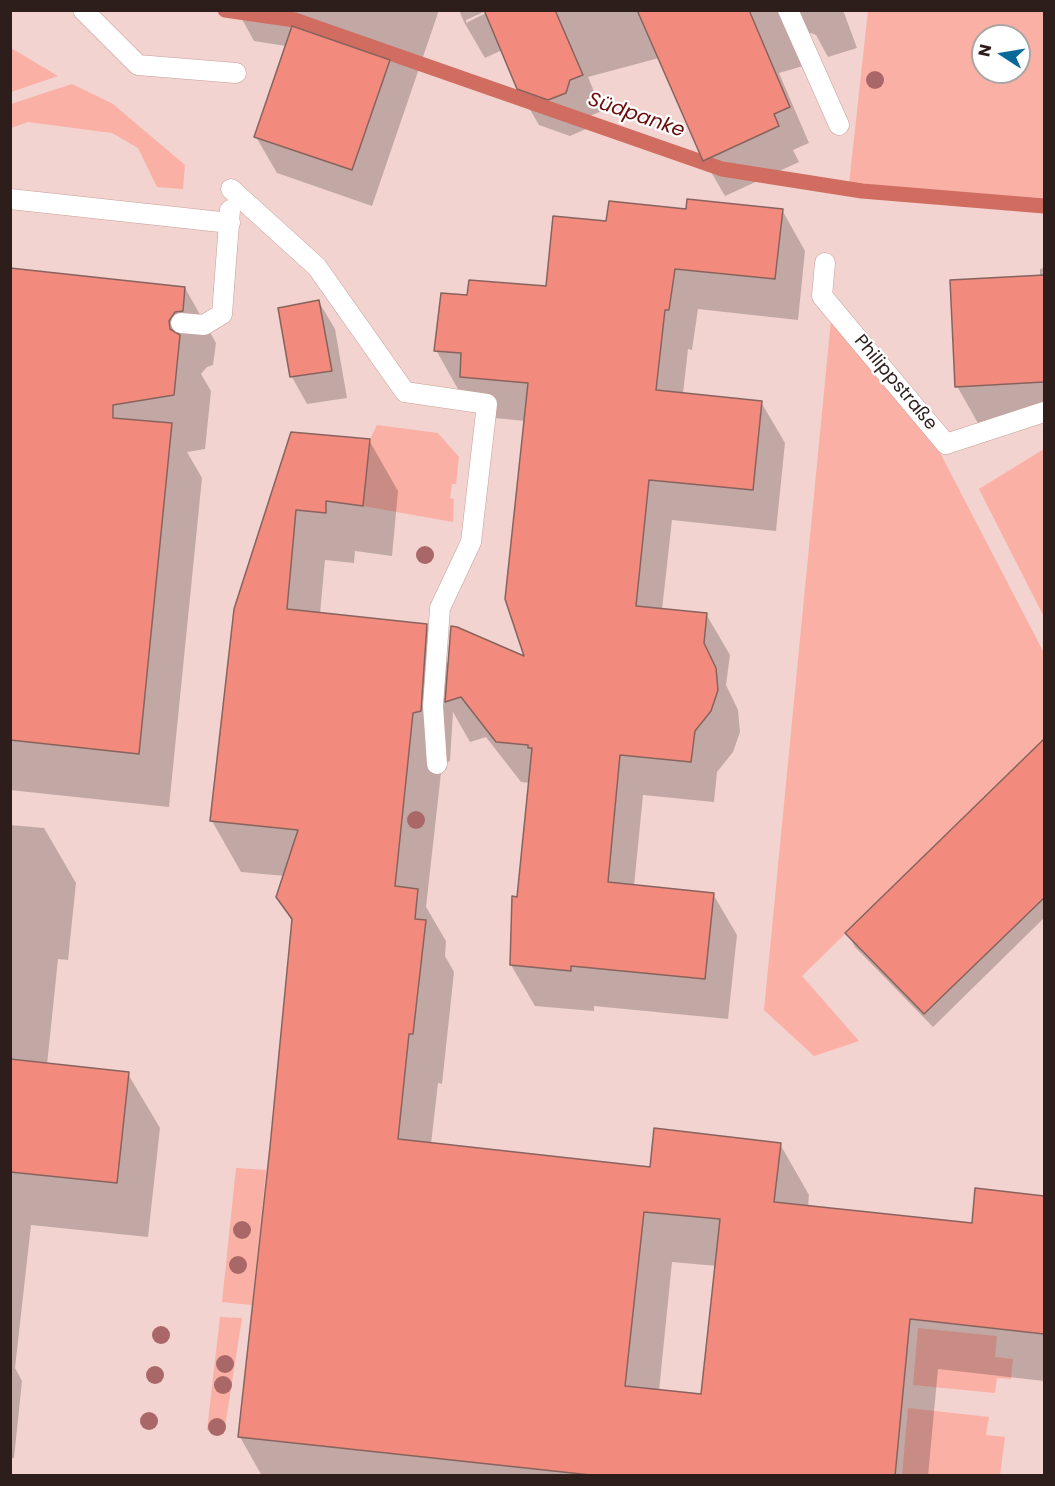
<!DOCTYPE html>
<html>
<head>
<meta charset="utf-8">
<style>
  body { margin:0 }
  #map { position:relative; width:1055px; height:1486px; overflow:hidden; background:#fee3df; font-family:Poppins,sans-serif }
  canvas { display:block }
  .frame { position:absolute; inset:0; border:12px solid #2d1e1c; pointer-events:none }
  .north { position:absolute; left:971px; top:24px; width:60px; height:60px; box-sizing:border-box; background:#fff; border:2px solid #aba5a4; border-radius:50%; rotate:282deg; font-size:16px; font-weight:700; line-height:24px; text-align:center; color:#2d1e1c }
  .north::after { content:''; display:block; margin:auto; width:21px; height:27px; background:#096998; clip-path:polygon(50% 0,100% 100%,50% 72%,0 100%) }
</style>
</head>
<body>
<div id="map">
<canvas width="1055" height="1486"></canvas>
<div class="frame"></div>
<div class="north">N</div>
</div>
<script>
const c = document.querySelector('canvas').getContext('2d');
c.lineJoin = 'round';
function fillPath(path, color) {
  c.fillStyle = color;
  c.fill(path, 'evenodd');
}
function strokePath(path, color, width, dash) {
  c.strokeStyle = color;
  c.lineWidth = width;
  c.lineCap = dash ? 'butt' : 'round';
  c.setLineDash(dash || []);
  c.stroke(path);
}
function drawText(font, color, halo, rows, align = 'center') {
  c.font = font + ' Poppins,sans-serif';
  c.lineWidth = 4.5;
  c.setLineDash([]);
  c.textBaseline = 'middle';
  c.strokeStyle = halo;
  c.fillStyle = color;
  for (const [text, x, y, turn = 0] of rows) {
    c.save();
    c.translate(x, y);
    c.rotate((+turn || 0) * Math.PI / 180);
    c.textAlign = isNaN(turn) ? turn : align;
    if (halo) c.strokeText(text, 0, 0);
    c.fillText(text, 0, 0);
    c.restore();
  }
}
fillPath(new Path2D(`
  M10,11H1044V1475H11ZM983,36H1019V72H983Z`), '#f2d3cf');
fillPath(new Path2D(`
  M868,11H1044V200L849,184ZM983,36H1019V72H983Z
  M10,48H11L58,76L11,92Z
  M72,84L113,104L185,165L183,189L157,187L138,148L112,133L28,122L11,128V104Z
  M831,320L937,447L1044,653V739L802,976L859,1041L814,1056L764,1010Z
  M377,425L438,433L459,457L456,484H452L450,498L454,499L453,522L363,506L370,439Z
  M1044,449V617L979,489Z
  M236,1168L266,1170L252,1305L222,1302Z
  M220,1317L242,1318L224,1434L207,1430Z
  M918,1328L997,1336L995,1357L1013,1359L1011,1379L997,1378L995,1393L913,1385Z
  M908,1408L989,1417L986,1435L1005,1437L1000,1475H902Z`), '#fab0a5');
fillPath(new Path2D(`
  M237,10H439L372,206L277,173L256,137L286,46L254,41Z
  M459,10H488L466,20V23L492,10H843L857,48L828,57L816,35L811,33L804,34L803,66L779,73L809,143L793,150L799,162L725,196L704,160L659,58L588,77L602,111L590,116L586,129L570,136L539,125L518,89L502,50L485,58L464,22Z
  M782,210L805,251L798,320L698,309L692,350L688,349L683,394L761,402L785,443L776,531L672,520L662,610L706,614L730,655L726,685L738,710L740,732L733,752L717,772L714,802L643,795L634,886L713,894L737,935L728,1019L594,1006V1011L535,1006L511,965L530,783L521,782L486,737L470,742L453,712L450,761L442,764L426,907L446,941L445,956L454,972L442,1084L438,1083L431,1144L651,1168L780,1144L809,1195L808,1207L973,1225L976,1189L1044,1197V1381L938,1369L928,1476H262L240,1437L272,1147L293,923L278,897L285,876L241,872L212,821L292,434L369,440L398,491L392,556L355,551L354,563L325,560L320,614L426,625L449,666L526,659L525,421L485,417L459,391L436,350L468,297L547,288L608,222L687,211ZM672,1262L717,1266L703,1396L659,1391Z
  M1044,268V422L979,425L957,386L1040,277V269Z
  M10,270L185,288L216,343L213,365L207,367L201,374L211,391L205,449L187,452L202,478L169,807L10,790Z
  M319,302L335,329L347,398L307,404L292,377Z
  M1042,743L1044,746V918L933,1027L855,947L847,933Z
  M10,825L44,828L76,883L68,960L58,959L47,1065L128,1074L160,1128L148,1237L31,1225L15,1368L22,1381L14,1458H10Z`), '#0003');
strokePath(new Path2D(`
  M225,10L295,20L722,169L862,191L1044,206`), '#d06d60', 15);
const building = new Path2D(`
  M484,10H555L583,75L570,80L566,93L548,100L517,89Z
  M637,10H749L790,107L774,114L779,126L703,161Z
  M292,26L390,60L352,170L254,137Z
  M687,199L783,209L775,279L675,269L669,310H665L656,390L762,401L753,490L649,480L636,606L707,613L704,643L716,668L718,690L711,711L695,731L691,762L620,755L608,882L714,893L705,979L571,966V971L510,965L512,896L517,897L532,748H528V745L496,742L461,697L445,702L451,626L457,627L524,656L505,599L528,383L460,377L461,353L434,351L441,293L467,295L469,280L546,286L553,216L606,221L609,201L686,209Z
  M10,268L185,287L183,311L175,312L169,321L170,329L180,335L174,395L113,405V418L172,423L139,754L10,740Z
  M1044,275V382L955,387L950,280Z
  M319,300L332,371L290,377L278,308Z
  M291,432L370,439L363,506L326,501V513L296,510L287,609L427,624L421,711L413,713L395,886L418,889L415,919L426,920L413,1034H409L398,1139L650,1167L654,1128L781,1143L774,1202L972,1223L975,1188L1044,1196V1334L910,1319L895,1476H600L238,1437L270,1147L292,919L276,897L298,830L210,821L234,609ZM644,1212L720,1219L701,1394L625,1386Z
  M1044,739V898L924,1014L845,933Z
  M10,1059L129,1072L117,1183L10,1172Z`);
fillPath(building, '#f28b7e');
strokePath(building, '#88635d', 1.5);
const service = new Path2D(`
  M83,10L138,65L236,73
  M788,10L839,125
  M231,189L317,267L405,392L487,404L471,542L440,608L433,706L437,764
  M10,199L230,223
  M825,263L822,296L946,444L1044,412
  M181,323L204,325L222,314L230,210`);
strokePath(service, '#c79e98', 21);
strokePath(service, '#fff', 20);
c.fillStyle = '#a96867';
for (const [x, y] of [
  [875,80],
  [425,555],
  [416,820],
  [242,1230],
  [238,1265],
  [161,1335],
  [225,1364],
  [155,1375],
  [223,1385],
  [149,1421],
  [217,1427]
]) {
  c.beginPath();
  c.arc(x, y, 9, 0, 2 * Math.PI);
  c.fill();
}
drawText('18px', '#2d1e1c', '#fff', [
  ["Philippstraße",895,383,50]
]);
drawText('italic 20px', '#6a0d0a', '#fff', [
  ["Südpanke",636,116,19]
]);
</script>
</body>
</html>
